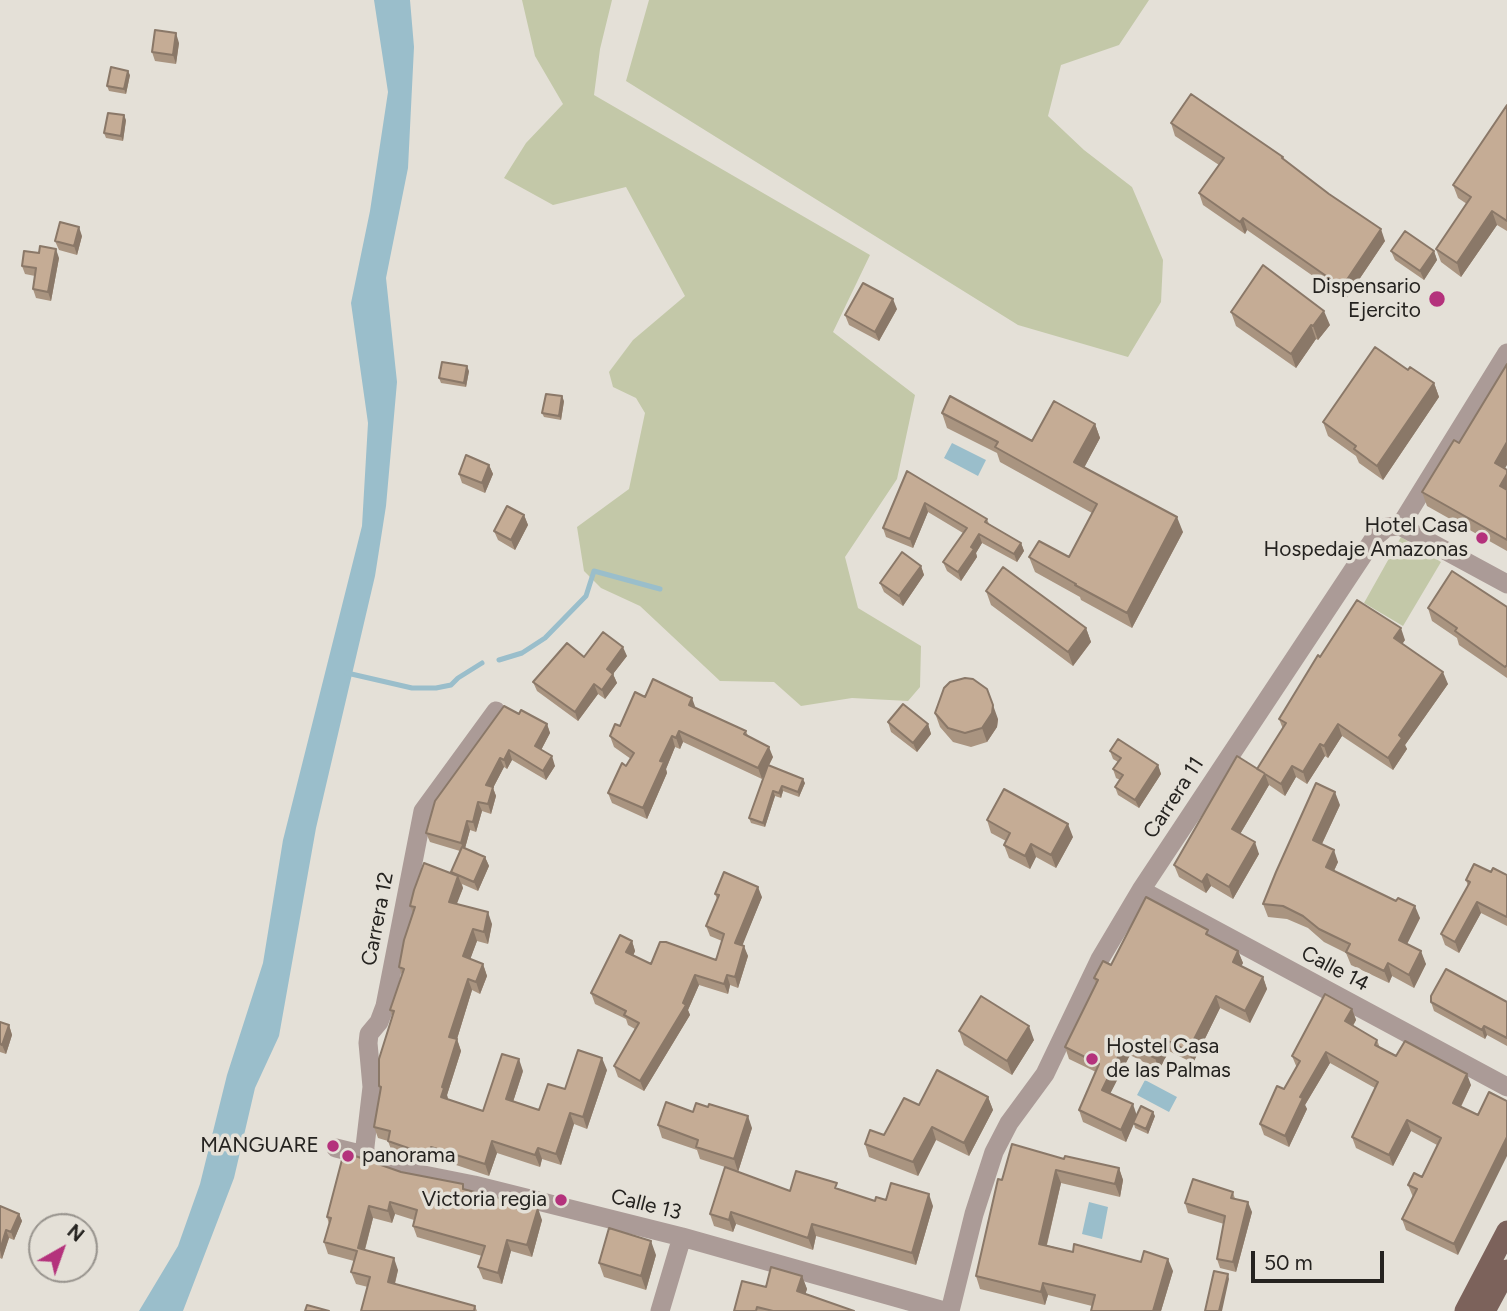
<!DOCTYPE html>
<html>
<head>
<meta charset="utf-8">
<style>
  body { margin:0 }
  #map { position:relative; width:1507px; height:1311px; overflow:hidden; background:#e4e0d7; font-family:Figtree,sans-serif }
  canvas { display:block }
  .north { position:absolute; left:28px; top:1213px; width:70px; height:70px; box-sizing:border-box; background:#e4e0d7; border:2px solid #98948e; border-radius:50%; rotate:40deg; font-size:19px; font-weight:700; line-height:28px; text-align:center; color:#252320 }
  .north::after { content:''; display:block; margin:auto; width:24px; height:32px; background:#b4327c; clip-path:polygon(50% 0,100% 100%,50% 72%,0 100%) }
  .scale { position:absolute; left:1251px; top:1251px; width:133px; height:32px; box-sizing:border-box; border:4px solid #252320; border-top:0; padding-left:9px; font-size:21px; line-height:24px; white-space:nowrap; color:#252320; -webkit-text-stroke:5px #e4e0d7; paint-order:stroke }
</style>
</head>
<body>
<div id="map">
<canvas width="1507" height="1311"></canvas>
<div class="north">N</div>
<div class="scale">50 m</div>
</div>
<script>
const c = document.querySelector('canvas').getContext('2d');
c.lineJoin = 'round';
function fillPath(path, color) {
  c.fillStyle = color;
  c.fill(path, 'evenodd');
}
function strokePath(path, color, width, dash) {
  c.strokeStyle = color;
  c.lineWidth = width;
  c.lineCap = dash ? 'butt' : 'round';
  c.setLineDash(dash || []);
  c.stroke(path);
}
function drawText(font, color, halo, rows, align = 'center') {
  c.font = font + ' Figtree,sans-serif';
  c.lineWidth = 7;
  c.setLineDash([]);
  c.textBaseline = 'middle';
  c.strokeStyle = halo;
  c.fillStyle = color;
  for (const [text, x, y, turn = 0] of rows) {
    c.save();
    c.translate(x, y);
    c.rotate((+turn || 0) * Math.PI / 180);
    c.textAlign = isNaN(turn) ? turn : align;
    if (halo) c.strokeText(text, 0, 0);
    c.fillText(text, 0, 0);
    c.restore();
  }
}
fillPath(new Path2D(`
  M522,0H612L600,49L594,95L870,255L833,332L915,395L897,479L845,557L858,608L921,646L920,687L908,701L852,698L801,706L774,682L720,681L640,606L601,588L584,571L577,527L629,489L645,413L636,398L613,387L609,372L633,340L685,296L626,187L553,205L504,178L526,143L563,104L535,56Z
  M649,0H1149L1119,45L1061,65L1048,116L1084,150L1132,187L1163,260L1161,302L1128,357L1018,325L626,81Z
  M1401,537L1441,562L1403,626L1364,603Z`), '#c3c8a8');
fillPath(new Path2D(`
  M374,0H410L414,47L408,168L386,278L397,382L386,506L375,576L316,828L279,1036L255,1088L234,1178L183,1311H139L178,1246L200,1184L227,1075L263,963L283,840L362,526L368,423L351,303L370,211L388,92Z
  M952,443L986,460L978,476L944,458Z
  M1145,1080L1177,1097L1169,1112L1137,1095Z
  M1089,1202L1108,1207L1102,1239L1082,1234Z`), '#9abecb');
strokePath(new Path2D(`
  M499,660L522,653L545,638L586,596L594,571L660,589
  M347,673L412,688H436L451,685L458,678L482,663`), '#9abecb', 5);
strokePath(new Path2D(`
  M1400,526L1507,584
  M1141,890L1507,1087
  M336,1148L364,1155L409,1172L474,1185L682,1237L944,1311
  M364,1155L372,1087L368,1043L369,1034L379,1022L385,1006L423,811L496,711
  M660,1311L682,1237
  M950,1311L974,1214L994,1152L1009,1123L1045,1074L1100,959L1141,890L1375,537L1387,527L1400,526L1507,353`), '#ab9b97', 19);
strokePath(new Path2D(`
  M1465,1311L1507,1231
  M1485,1311L1507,1270`), '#7c625b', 21);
fillPath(new Path2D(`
  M179,43L176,64L155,61L152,52Z
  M130,75L126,94L109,91L107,86Z
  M1507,105V231L1497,225L1461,277L1441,262L1436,249L1467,204L1458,198L1453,185Z
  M126,120L123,141L106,138L104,133Z
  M1171,123L1284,160L1385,241L1346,299L1247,230L1245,234L1203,205L1199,193L1219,165L1175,136Z
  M82,236L77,255L59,250L55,241Z
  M1391,251H1434L1437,260L1424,280L1395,260Z
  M59,258L51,301L36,298L33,289L35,276L25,274L22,266Z
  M897,309L879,341L849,325L845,315Z
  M1231,312L1330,325L1318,340L1316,339L1296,368L1236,326Z
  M1408,370L1434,383L1439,397L1383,480L1359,463L1356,456L1328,436L1323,422Z
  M469,371L466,387L441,383L439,378Z
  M564,401L561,420L544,417L542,413Z
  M942,413L1032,441L1095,424L1100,438L1084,468L1183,532L1132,628L1081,600L1080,597L1035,572L1029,557H1069L1092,513L1000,462L997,453L947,428Z
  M1459,443L1507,470V551L1427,506L1422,492Z
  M489,465L493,474L485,493L462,483L459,474Z
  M907,471L987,519L989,524L1021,543L1024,551L1017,562L982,543L976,553L977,557L961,581L947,571L943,562L963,533L928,512L913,548L886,537L883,528Z
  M524,515L528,525L515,550L498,540L494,531Z
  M921,566L924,575L903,606L884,592L880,583Z
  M986,591L1086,628L1091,642L1073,666L991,605Z
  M1507,607V678L1459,645L1457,638L1432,621L1428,608Z
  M1405,640L1402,644L1448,684L1405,745L1407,749L1393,770L1342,736L1328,758L1325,756L1307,784L1296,777L1285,796L1269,785L1240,834L1259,854L1233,899L1211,886L1206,893L1179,877L1174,865L1257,769L1283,729L1279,719L1320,657Z
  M627,656L613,674L617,683L605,699L598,694L578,721L537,691L533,682L584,657Z
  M645,697L696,708L746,731L748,736L773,757L769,765L805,783L799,797L783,791L781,798L775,796L765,827L751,823L749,818L766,770L762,779L683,742L680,749L675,747L666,769L667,773L647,819L612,803L608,793L631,759L614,747L610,736Z
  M935,713L998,719L997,727L987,742L971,747L953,742L940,727Z
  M519,714L547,724L550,733L541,750L555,766L546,780L512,760L507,769L504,767L493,788L496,796L491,814L482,811L476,832L470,830L465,848L485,857L489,866L478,891L462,884L463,888L456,904L492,924L488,944L477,941L470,959L483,964L487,976L480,994L472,990L457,1039L461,1051L447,1095L448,1099L483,1111L523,1071L513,1102L539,1110L565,1089L607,1070L587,1129L574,1124L561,1165L542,1159L540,1167L497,1153L489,1176L435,1158L434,1164L412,1160L392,1152L388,1141L378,1138L374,1127L380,1090L379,1086L392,1016L390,1010L402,975L399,967L413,913L410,906L452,873L451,872L460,851L430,842L426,833Z
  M888,722L928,724L931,734L917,752L891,732Z
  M1110,751L1158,765L1161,774L1139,808L1118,795L1115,787L1120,780L1116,778L1113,769L1118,762L1113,759Z
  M1340,805L1322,844L1338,862L1334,871L1420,918L1407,944L1426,964L1414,988L1392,976L1389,983L1351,965L1346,953L1324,942L1308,928L1287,919L1268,917L1263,904Z
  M987,820L1073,837L1056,868L1036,857L1030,869L1009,858L1004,845L1006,841L991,833Z
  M1491,872L1507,875V926L1481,913L1459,953L1445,945L1441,934L1468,886L1466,880Z
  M715,894L762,897L742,945L748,956L738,988L730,985L728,994L699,985L688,1010L690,1015L644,1091L618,1077L614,1066L635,1029L628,1025L626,1019L595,1004L591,993L632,941L635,951L633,956L651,964L716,960L722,941L710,936L706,926L717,899Z
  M1210,937L1238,951L1243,963L1241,966L1263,977L1267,989L1250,1023L1220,1008L1193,1063L1169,1051L1159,1070L1130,1055L1110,1093L1137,1115L1155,1116L1148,1134L1135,1128L1134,1124L1126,1142L1083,1122L1079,1110L1096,1072L1069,1059L1065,1047L1096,984L1094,978L1111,965Z
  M1431,1002H1507V1046L1487,1035L1485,1039L1434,1011Z
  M1352,1009L1356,1020L1353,1026L1377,1040L1380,1048L1396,1056L1471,1085L1461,1107L1458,1255L1406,1230L1402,1219L1413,1197L1408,1185L1422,1177L1437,1145L1411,1131L1393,1166L1356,1148L1352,1137L1375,1088L1330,1063L1305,1105L1307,1109L1289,1147L1264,1135L1260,1124L1284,1089L1297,1068L1292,1056Z
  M0,1022L9,1025L12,1035L6,1054L0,1052Z
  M959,1031L1034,1040L1012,1075L964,1045Z
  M988,1097L993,1110L969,1156L936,1140L918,1176L869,1157L865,1144L884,1135L919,1105Z
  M693,1112L752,1128L738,1172L790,1191L839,1190L875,1201L886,1200L933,1206L916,1265L816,1236L813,1250L736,1224L733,1232L714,1226L710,1214L725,1167L700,1159L697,1150L662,1138L658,1125Z
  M1064,1159L1119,1168L1123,1180L1120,1197L1061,1183L1047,1245L1073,1252L1173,1271L1161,1311H1091L1092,1306L1048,1295L1045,1305L980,1289L976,1276L1002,1180Z
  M401,1172L465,1189L542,1220L532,1257L511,1251L502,1284L483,1279L478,1267L482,1256L417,1237L413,1226L414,1220L395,1214L392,1223L373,1218L365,1250L398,1270L395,1284L475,1306L477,1311H361L368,1287L356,1284L351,1272L354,1261L328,1254L324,1242L329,1224L327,1217Z
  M1233,1192L1235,1199L1252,1212L1236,1272L1220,1268L1217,1259L1224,1224L1188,1213L1185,1203Z
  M0,1206L19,1214L22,1221L14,1240L9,1238L2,1259L0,1258Z
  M656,1255L646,1290L604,1277L599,1263Z
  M802,1276L807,1289L805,1294L854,1311H734L766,1287Z`), '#a99480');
fillPath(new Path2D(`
  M176,33L179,43L176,64L173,55Z
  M128,71L130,75L126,94L124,89Z
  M124,115L126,120L123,141L121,136Z
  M1492,211L1497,225L1461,277L1457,263Z
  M1243,218L1247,230L1245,234L1240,222Z
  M79,227L82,236L77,255L74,246Z
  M1381,229L1385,241L1346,299L1342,287Z
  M56,249L59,258L51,301L48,292Z
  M1434,251L1437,260L1424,280L1420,271Z
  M893,299L897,309L879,341L875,332Z
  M1324,311L1330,325L1318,340L1313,326Z
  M1311,325L1316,339L1296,368L1291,354Z
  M467,366L469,371L466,387L464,383Z
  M1434,383L1439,397L1383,480L1377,466Z
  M562,396L564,401L561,420L559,416Z
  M1095,424L1100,438L1079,477L1074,462Z
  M1507,442V465L1500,477L1495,463Z
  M489,465L493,474L485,493L482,483Z
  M1507,474V496L1500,486Z
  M925,503L928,512L913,548L910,539Z
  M524,515L528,525L515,550L511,540Z
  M1177,517L1183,532L1132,628L1127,613Z
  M979,534L982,543L976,553L977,557L961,581L958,572L971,547Z
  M1021,543L1024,551L1017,562L1014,554Z
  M921,566L924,575L903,606L899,596Z
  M1086,628L1091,642L1073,666L1068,652Z
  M1401,628L1405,640L1398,650L1394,638Z
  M623,647L627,656L613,674L617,683L605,699L602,690L607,669Z
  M1443,672L1448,684L1405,745L1407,749L1393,770L1388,758L1399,735Z
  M594,684L598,694L578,721L575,712Z
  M692,698L696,709L689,705Z
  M993,705L998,719L997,727L987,742L982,728Z
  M547,724L550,733L538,756L535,746Z
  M928,724L931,734L917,752L913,743Z
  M1338,724L1342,736L1328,758L1324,746Z
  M679,731L683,742L680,749L676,738Z
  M672,736L675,747L666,769L667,773L647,819L643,808L660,761Z
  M1320,744L1325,756L1307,784L1303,772Z
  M769,747L773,757L762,779L758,768Z
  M509,750L512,760L507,769L504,760Z
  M552,756L555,766L546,780L543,771Z
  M500,758L504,767L493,788L496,796L491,814L488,804L486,785Z
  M1158,765L1161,774L1139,808L1135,800Z
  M1292,766L1296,777L1285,796L1281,784Z
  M1265,774L1269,785L1236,841L1232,829Z
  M803,779L805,783L799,797L798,792Z
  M782,786L783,791L781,798L779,793Z
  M773,791L775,796L765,827L763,823Z
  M1335,792L1340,805L1318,852L1313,840Z
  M478,802L482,811L476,832L473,822Z
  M467,821L470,830L464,852L461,843Z
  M1068,824L1073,837L1056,868L1051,855Z
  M1255,842L1259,854L1233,899L1229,887Z
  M1031,844L1036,857L1030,869L1025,856Z
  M1334,850L1338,862L1330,879L1326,867Z
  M485,857L489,866L478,891L474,882Z
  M1207,874L1211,886L1206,893L1202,882Z
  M458,876L463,888L453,914L449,902Z
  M758,887L762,897L739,954L735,943Z
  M1477,902L1481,913L1459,953L1455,942Z
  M1415,906L1420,918L1403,952L1399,940Z
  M488,912L492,924L488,944L484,932Z
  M473,929L477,941L467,968L463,956Z
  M632,941L635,951L630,963L626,952Z
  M744,946L748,956L738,988L735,977Z
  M1238,951L1243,963L1237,974L1233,962Z
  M1421,951L1426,964L1414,988L1409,975Z
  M1388,963L1392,976L1389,983L1384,971Z
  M483,964L487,976L480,994L476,982Z
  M695,975L699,985L688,1010L690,1015L644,1091L640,1081L683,1003Z
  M727,975L730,985L728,994L724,984Z
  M1263,977L1267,989L1250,1023L1245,1011Z
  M468,979L472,990L457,1039L461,1051L447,1095L448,1099L441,1097L449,1037Z
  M1216,996L1220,1008L1193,1063L1188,1051Z
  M1352,1009L1356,1020L1349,1032L1345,1021Z
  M9,1025L12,1035L6,1054L2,1045Z
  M1029,1026L1034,1040L1012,1075L1007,1061Z
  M1484,1026L1487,1035L1485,1039L1482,1030Z
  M1164,1039L1169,1051L1159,1070L1155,1058Z
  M1125,1043L1130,1055L1106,1102L1102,1090Z
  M1326,1052L1330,1063L1305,1105L1307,1109L1289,1147L1285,1136L1300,1097Z
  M602,1058L607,1070L587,1129L583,1117Z
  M519,1059L523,1071L510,1111L506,1099Z
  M1467,1074L1471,1085L1457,1114L1453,1103Z
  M988,1097L993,1110L969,1156L964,1143Z
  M1133,1104L1137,1116L1126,1142L1121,1130Z
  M1153,1112L1155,1116L1148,1134L1146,1129Z
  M570,1113L574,1124L561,1165L556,1154Z
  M748,1116L752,1128L738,1172L734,1159Z
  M1407,1120L1411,1131L1393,1166L1389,1155Z
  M932,1127L936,1140L918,1176L913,1162Z
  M1507,1137V1156L1458,1255L1454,1244Z
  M492,1141L497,1153L489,1176L485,1164Z
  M431,1147L435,1158L434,1164L429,1153Z
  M538,1148L542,1159L540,1167L535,1155Z
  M1119,1168L1123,1180L1120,1197L1115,1184Z
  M1056,1170L1061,1183L1044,1256L1039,1244Z
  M929,1194L933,1206L916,1265L912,1253Z
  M390,1202L395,1214L392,1223L388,1211Z
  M1248,1202L1252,1212L1236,1272L1233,1262Z
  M369,1206L373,1218L362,1260L358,1248Z
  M538,1208L542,1220L532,1257L527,1245Z
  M731,1212L736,1224L733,1232L729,1220Z
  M19,1214L22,1221L14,1240L11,1232Z
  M812,1224L816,1236L813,1250L808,1238Z
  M6,1230L9,1238L2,1259L0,1250Z
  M507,1240L511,1251L502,1284L498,1273Z
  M651,1241L656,1255L646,1290L641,1276Z
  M394,1258L398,1270L392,1294L388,1282Z
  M1168,1259L1173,1271L1161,1311H1153Z
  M1228,1274L1229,1279L1222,1311H1219Z
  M802,1276L807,1289L802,1305L797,1291Z
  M1043,1283L1048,1295L1045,1305L1041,1292Z`), '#8a7868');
const building = new Path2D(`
  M155,30L176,33L173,55L152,52Z
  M111,67L128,71L124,89L107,86Z
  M1191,94L1283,157L1282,158L1329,194L1381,229L1342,287L1243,218L1240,222L1199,193L1224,158L1171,123Z
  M1507,105V221L1492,211L1457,263L1436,249L1471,197L1453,185Z
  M108,113L124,115L121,136L104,133Z
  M60,222L79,227L74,246L55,241Z
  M1405,231L1434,251L1420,271L1391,251Z
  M40,246L56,249L48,292L33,289L36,268L22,266L24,251L39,253Z
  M1263,265L1324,311L1313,326L1311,325L1291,354L1231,312Z
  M863,283L893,299L875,332L845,315Z
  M1375,347L1408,370L1410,367L1434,383L1377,466L1354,449L1356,446L1323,422Z
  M442,362L467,366L464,383L439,378Z
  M1507,364V442L1495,463L1507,470V474L1500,486L1507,490V540L1422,492L1454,440L1459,443Z
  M546,394L562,396L559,416L542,413Z
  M950,396L1032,441L1054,401L1095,424L1074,462L1177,517L1127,613L1075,585L1076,584L1029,557L1039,541L1069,557L1097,504L995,447L998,442L942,413Z
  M466,455L489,465L482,483L459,474Z
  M907,471L987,519L985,522L1021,543L1014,554L979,534L971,547L974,549L958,572L943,562L967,528L925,503L910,539L883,528Z
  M507,506L524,515L511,540L494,531Z
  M902,552L921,566L899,596L880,583Z
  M1003,567L1086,628L1068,652L986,591Z
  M1452,571L1507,607V665L1505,667L1455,631L1457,628L1428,608Z
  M1357,600L1401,628L1394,638L1443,672L1399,735L1402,738L1388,758L1338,724L1324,746L1320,744L1303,772L1292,766L1281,784L1265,774L1232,829L1255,842L1229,887L1207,874L1202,882L1174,865L1237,756L1264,773L1257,769L1286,723L1279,719L1318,655L1320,657Z
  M603,632L623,647L607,669L613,674L602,690L594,684L575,712L533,682L567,643L584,657Z
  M965,678L973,679L987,689L993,705L992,713L982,728L965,733L948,728L935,713L944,688L950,682Z
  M653,679L692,698L689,705L746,731L744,734L769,747L758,768L679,731L676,738L672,736L660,761L664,762L643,808L608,793L622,763L626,766L634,753L610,736L615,724L620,726L635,692L645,697Z
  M903,704L928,724L913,743L888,722Z
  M504,706L519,714L521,710L547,724L535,746L552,756L543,771L509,750L504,760L500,758L486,785L493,787L488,804L478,802L473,822L467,821L461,843L426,833L435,801Z
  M1118,739L1158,765L1135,800L1115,787L1123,775L1113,769L1121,758L1110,751Z
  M768,765L803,779L798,792L782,786L779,793L773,791L763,823L749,818Z
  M1316,783L1335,792L1313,840L1334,850L1326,867L1396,901L1398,898L1415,906L1399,940L1421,951L1409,975L1388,963L1384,971L1346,952L1350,944L1319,929L1303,916L1283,906L1263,904L1276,872Z
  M1004,789L1068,824L1051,855L1031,844L1025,856L1004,845L1010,833L987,820Z
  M462,847L485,857L474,882L451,872Z
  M424,863L458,876L449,902L488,912L484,932L473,929L463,956L483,964L476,982L468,979L449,1037L457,1039L442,1087L444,1088L441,1097L483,1111L502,1054L519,1059L506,1099L539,1110L548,1084L565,1089L578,1050L602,1058L583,1117L570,1113L556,1154L538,1148L535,1155L492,1141L485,1164L431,1147L429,1153L408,1148L388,1141L390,1131L374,1127L381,1087L379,1086V1059L394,1011L390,1010L404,969L399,967L404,940L415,907L410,906L414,890Z
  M1474,864L1491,872L1493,868L1507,875V917L1477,902L1455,942L1441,934L1470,882L1466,880Z
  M724,872L758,887L735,943L744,946L735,977L727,975L724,984L695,975L683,1003L686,1005L640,1081L614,1066L639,1023L624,1015L626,1011L591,993L620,935L632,941L626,952L651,964L660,942H666L716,960L724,934L706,926L719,895L715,894Z
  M1146,897L1208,930L1206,934L1238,951L1233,962L1263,977L1245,1011L1216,996L1188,1051L1164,1039L1155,1058L1125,1043L1102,1090L1133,1104L1121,1130L1079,1110L1099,1064L1065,1047L1098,980L1094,978L1103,961L1111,965Z
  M1446,969L1507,1002V1038L1484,1026L1482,1030L1431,1002V996Z
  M1325,994L1352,1009L1345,1021L1377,1040L1375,1045L1396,1056L1405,1041L1467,1074L1453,1103L1478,1115L1489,1092L1507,1101V1137L1454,1244L1402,1219L1417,1189L1408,1185L1414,1173L1422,1177L1441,1138L1407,1120L1389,1155L1352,1137L1378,1082L1326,1052L1300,1097L1303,1098L1285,1136L1260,1124L1277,1086L1284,1089L1300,1061L1292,1056Z
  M981,996L1029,1026L1007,1061L959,1031Z
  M0,1022L9,1025L2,1045L0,1044Z
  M937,1070L988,1097L964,1143L932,1127L913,1162L865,1144L870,1130L884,1135L904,1098L919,1105Z
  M666,1102L693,1112L696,1103L708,1107L709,1104L748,1116L734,1159L696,1147L698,1140L658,1125Z
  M1141,1106L1153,1112L1146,1129L1133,1123Z
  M1012,1144L1064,1159L1065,1156L1119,1168L1115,1184L1056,1170L1039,1244L1073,1252L1074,1244L1141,1262L1144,1251L1168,1259L1153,1311H1091L1095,1295L1043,1283L1041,1292L976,1276L998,1179L1002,1180Z
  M344,1152L401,1172L463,1184V1189L538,1208L527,1245L507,1240L498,1273L478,1267L485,1246L413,1226L417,1210L390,1202L388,1211L369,1206L358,1248L394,1258L388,1282L475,1306L474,1311H361L370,1277L351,1272L357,1251L324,1242L331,1218L327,1217Z
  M725,1167L790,1191L796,1171L837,1183L835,1188L875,1201L876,1197L886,1200L891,1183L929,1194L912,1253L812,1224L808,1238L731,1212L729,1220L710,1214Z
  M1193,1179L1233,1192L1231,1198L1248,1202L1233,1262L1217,1259L1225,1216L1185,1203Z
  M0,1206L19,1214L11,1232L6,1230L0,1250Z
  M609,1228L651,1241L641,1276L599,1263Z
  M771,1267L802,1276L797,1291L854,1311H773L757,1307L756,1311H734L742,1281L766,1287Z
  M1214,1271L1228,1274L1219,1311H1205Z
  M307,1305L329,1311H305Z`);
fillPath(building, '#c5ac95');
strokePath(building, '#8a7868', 2);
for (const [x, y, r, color] of [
  [1437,299,9,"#b4327c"],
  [1482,538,7,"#b4327c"],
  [1092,1059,7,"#b4327c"],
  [333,1146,7,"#b4327c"],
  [348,1156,7,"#b4327c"],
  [561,1200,7,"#b4327c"]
]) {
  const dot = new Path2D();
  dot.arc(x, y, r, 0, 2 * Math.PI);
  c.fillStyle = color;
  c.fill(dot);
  strokePath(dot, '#e4e0d7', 2.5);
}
drawText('21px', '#252320', '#e4e0d7', [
  ["Dispensario",1421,287],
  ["Ejercito",1421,311],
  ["Hotel Casa",1468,526],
  ["Hospedaje Amazonas",1468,550],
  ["Hostel Casa",1106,1047,"left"],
  ["de las Palmas",1106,1071,"left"],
  ["MANGUARE",319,1146],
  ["panorama",362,1156,"left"],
  ["Victoria regia",547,1200]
], 'right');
drawText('21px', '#252320', '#e4e0d7', [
  ["Carrera 11",1174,798,-57],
  ["Carrera 12",378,919,-79],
  ["Calle 14",1335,969,28],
  ["Calle 13",646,1205,14]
]);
</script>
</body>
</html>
